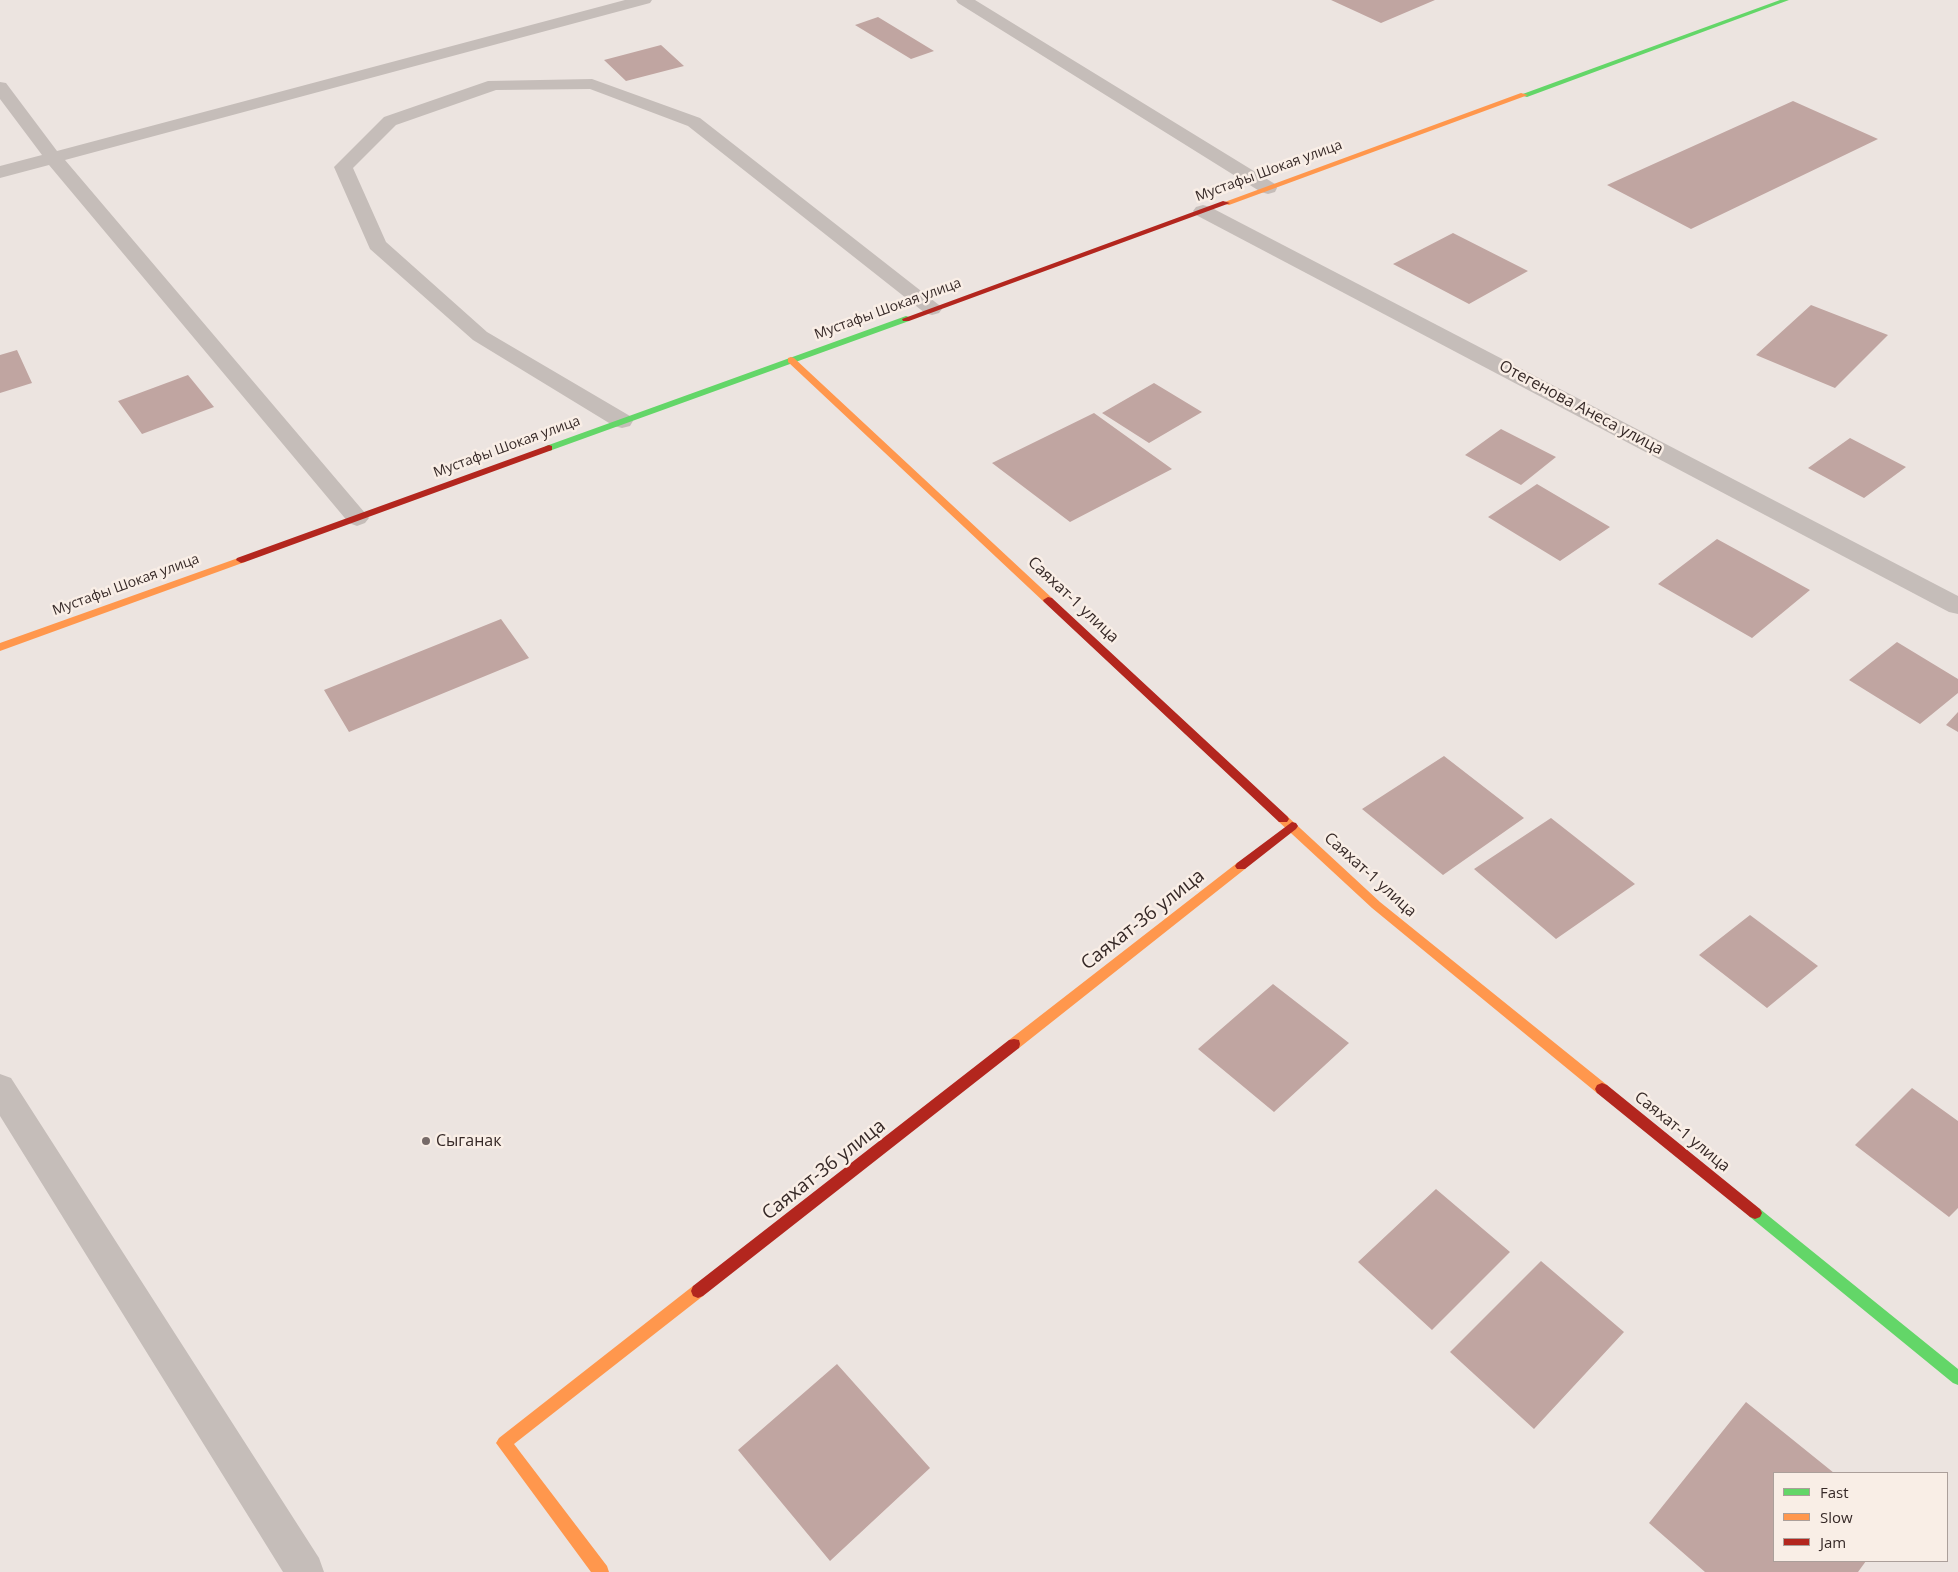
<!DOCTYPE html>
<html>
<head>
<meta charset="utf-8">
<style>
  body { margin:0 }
  #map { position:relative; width:1958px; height:1572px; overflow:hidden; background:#ece4e0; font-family:"Open Sans",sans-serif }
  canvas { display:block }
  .legend { position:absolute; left:1773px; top:1472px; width:175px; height:90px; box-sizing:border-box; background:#f9eee6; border:1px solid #ab9f9a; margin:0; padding:6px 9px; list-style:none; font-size:15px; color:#362927 }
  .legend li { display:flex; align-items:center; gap:10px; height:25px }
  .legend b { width:25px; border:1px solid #ab9f9a }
</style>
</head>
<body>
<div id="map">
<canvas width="1958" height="1572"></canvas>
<ul class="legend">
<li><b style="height:6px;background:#63d668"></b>Fast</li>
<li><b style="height:6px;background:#ff974d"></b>Slow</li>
<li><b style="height:6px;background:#b3261e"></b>Jam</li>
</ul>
</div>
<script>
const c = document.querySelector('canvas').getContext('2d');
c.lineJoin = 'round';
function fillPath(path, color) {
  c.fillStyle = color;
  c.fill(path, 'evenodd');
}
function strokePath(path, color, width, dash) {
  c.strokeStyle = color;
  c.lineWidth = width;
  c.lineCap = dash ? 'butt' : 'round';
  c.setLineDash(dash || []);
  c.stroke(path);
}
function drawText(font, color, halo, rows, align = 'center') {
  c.font = font + ' "Open Sans",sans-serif';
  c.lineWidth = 5;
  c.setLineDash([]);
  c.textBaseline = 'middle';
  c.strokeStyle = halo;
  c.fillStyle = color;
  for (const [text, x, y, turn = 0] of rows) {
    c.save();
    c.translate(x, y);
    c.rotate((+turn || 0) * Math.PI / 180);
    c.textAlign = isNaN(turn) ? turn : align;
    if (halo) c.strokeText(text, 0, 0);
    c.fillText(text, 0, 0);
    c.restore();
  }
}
fillPath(new Path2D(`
  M1331,0H1435L1381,23Z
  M878,17L934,51L911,59L855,25Z
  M661,45L684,66L626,81L604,60Z
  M1793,101L1878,139L1691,229L1607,185Z
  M1453,233L1528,271L1469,304L1393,264Z
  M1811,305L1888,335L1835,388L1756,355Z
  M17,350L32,383L0,393V355Z
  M188,375L214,407L142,434L118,401Z
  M1154,383L1202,412L1149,443L1102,413Z
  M1094,413L1172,469L1070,522L992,463Z
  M1501,429L1556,457L1521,485L1465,455Z
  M1850,438L1906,467L1864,498L1808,468Z
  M1537,484L1610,527L1560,561L1488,517Z
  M1717,539L1810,590L1752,638L1658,584Z
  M501,619L529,658L349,732L324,690Z
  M1897,642L1958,679V693L1920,724L1849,680Z
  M1958,712V732L1946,725Z
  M1444,756L1524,818L1443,875L1362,809Z
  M1551,818L1635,884L1556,939L1474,869Z
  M1750,915L1818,966L1767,1008L1699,955Z
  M1273,984L1349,1043L1274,1112L1198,1049Z
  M1912,1088L1958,1121V1208L1949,1217L1855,1145Z
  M1436,1189L1510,1252L1432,1330L1358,1262Z
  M1541,1261L1624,1332L1534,1429L1450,1352Z
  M837,1364L930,1468L830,1561L738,1450Z
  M1746,1402L1834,1473H1774V1561H1866L1858,1572H1705L1649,1523Z`), '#c0a5a1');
fillPath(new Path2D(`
  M625,0H652L650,3L65,160L365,513L369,518L365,523L357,526L349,523L49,165L0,178V166L42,155L0,99V82L6,83L57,151Z
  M956,0H975L1275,184L1277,188L1275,192L1268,194L1261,192L958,3Z
  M592,79L700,118L939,305L942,309L939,313L932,315L925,313L688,126L590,89L496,90L396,125L353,168L386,242L487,332L630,416L633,421L630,426L622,428L614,426L473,340L370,249L334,167L384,117L488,81Z
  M0,1074L11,1078L319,1558L324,1572H283L0,1116Z`), '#c5bdb9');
fillPath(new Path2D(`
  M1203,205L1210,207L1958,596V614L1949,612L1196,215L1193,211L1196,207Z`), '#c5bdb9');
fillPath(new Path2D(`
  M1780,0H1789L1527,97L1520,95Z
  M906,316L909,317V321L552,450L549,451L544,448L546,446Z
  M1755,1207L1760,1209L1958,1369V1385L1953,1383L1750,1217L1748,1213L1750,1209Z`), '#63d668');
fillPath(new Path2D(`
  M1521,93L1528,95L1229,205L1222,203Z
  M791,357L794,358L1052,598L1053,600L1052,602H1044L788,362V358Z
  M241,557L245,558L246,560L245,562L0,651V643Z
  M1283,815L1287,816L1380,902L1607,1085L1609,1089L1607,1093L1602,1095L1597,1093L1372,908L1279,822L1277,819L1279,816Z
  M1241,861L1245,863L1247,866L1245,869L1019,1048L1014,1049L1009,1048L1008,1044L1009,1040L1237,863Z
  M698,1284L703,1286L705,1291L703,1296L514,1444L607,1566L609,1572H591L496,1443L499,1438L693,1286Z`), '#ff974d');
fillPath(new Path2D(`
  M1223,201L1230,203L909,321H903L902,319Z
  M549,445L552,446V450L245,562L241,563L236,560L237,558Z
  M1048,597L1052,598L1287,816L1289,819L1287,822H1279L1044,602L1043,600Z
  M1292,822L1296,823L1298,826L1296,829L1245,869H1237L1235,866L1237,863Z
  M1014,1039L1019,1040L1020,1044L1019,1048L703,1296L698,1298L693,1296L691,1291L693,1286L1009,1040Z
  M1602,1083L1607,1085L1760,1209L1762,1213L1760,1217L1755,1219L1750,1217L1597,1093L1595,1089L1597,1085Z`), '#b3261e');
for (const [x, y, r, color] of [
  [426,1141,5,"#766a68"]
]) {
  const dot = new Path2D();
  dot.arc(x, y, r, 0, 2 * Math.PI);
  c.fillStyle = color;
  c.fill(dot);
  strokePath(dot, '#f9eee6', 2);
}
drawText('14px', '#362927', '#f9eee6', [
  ["Мустафы Шокая улица",1269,171,-20],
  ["Мустафы Шокая улица",888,309,-20],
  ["Мустафы Шокая улица",507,447,-20],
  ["Мустафы Шокая улица",126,585,-20]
]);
drawText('16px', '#362927', '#f9eee6', [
  ["Отегенова Анеса улица",1581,408,28],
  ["Саяхат-1 улица",1073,600,43],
  ["Саяхат-1 улица",1370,875,42],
  ["Саяхат-1 улица",1682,1132,39]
]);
drawText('16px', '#362927', '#f9eee6', [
  ["Сыганак",436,1141]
], 'left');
drawText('19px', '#362927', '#f9eee6', [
  ["Саяхат-36 улица",1143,920,-38],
  ["Саяхат-36 улица",824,1170,-38]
]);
</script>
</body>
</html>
